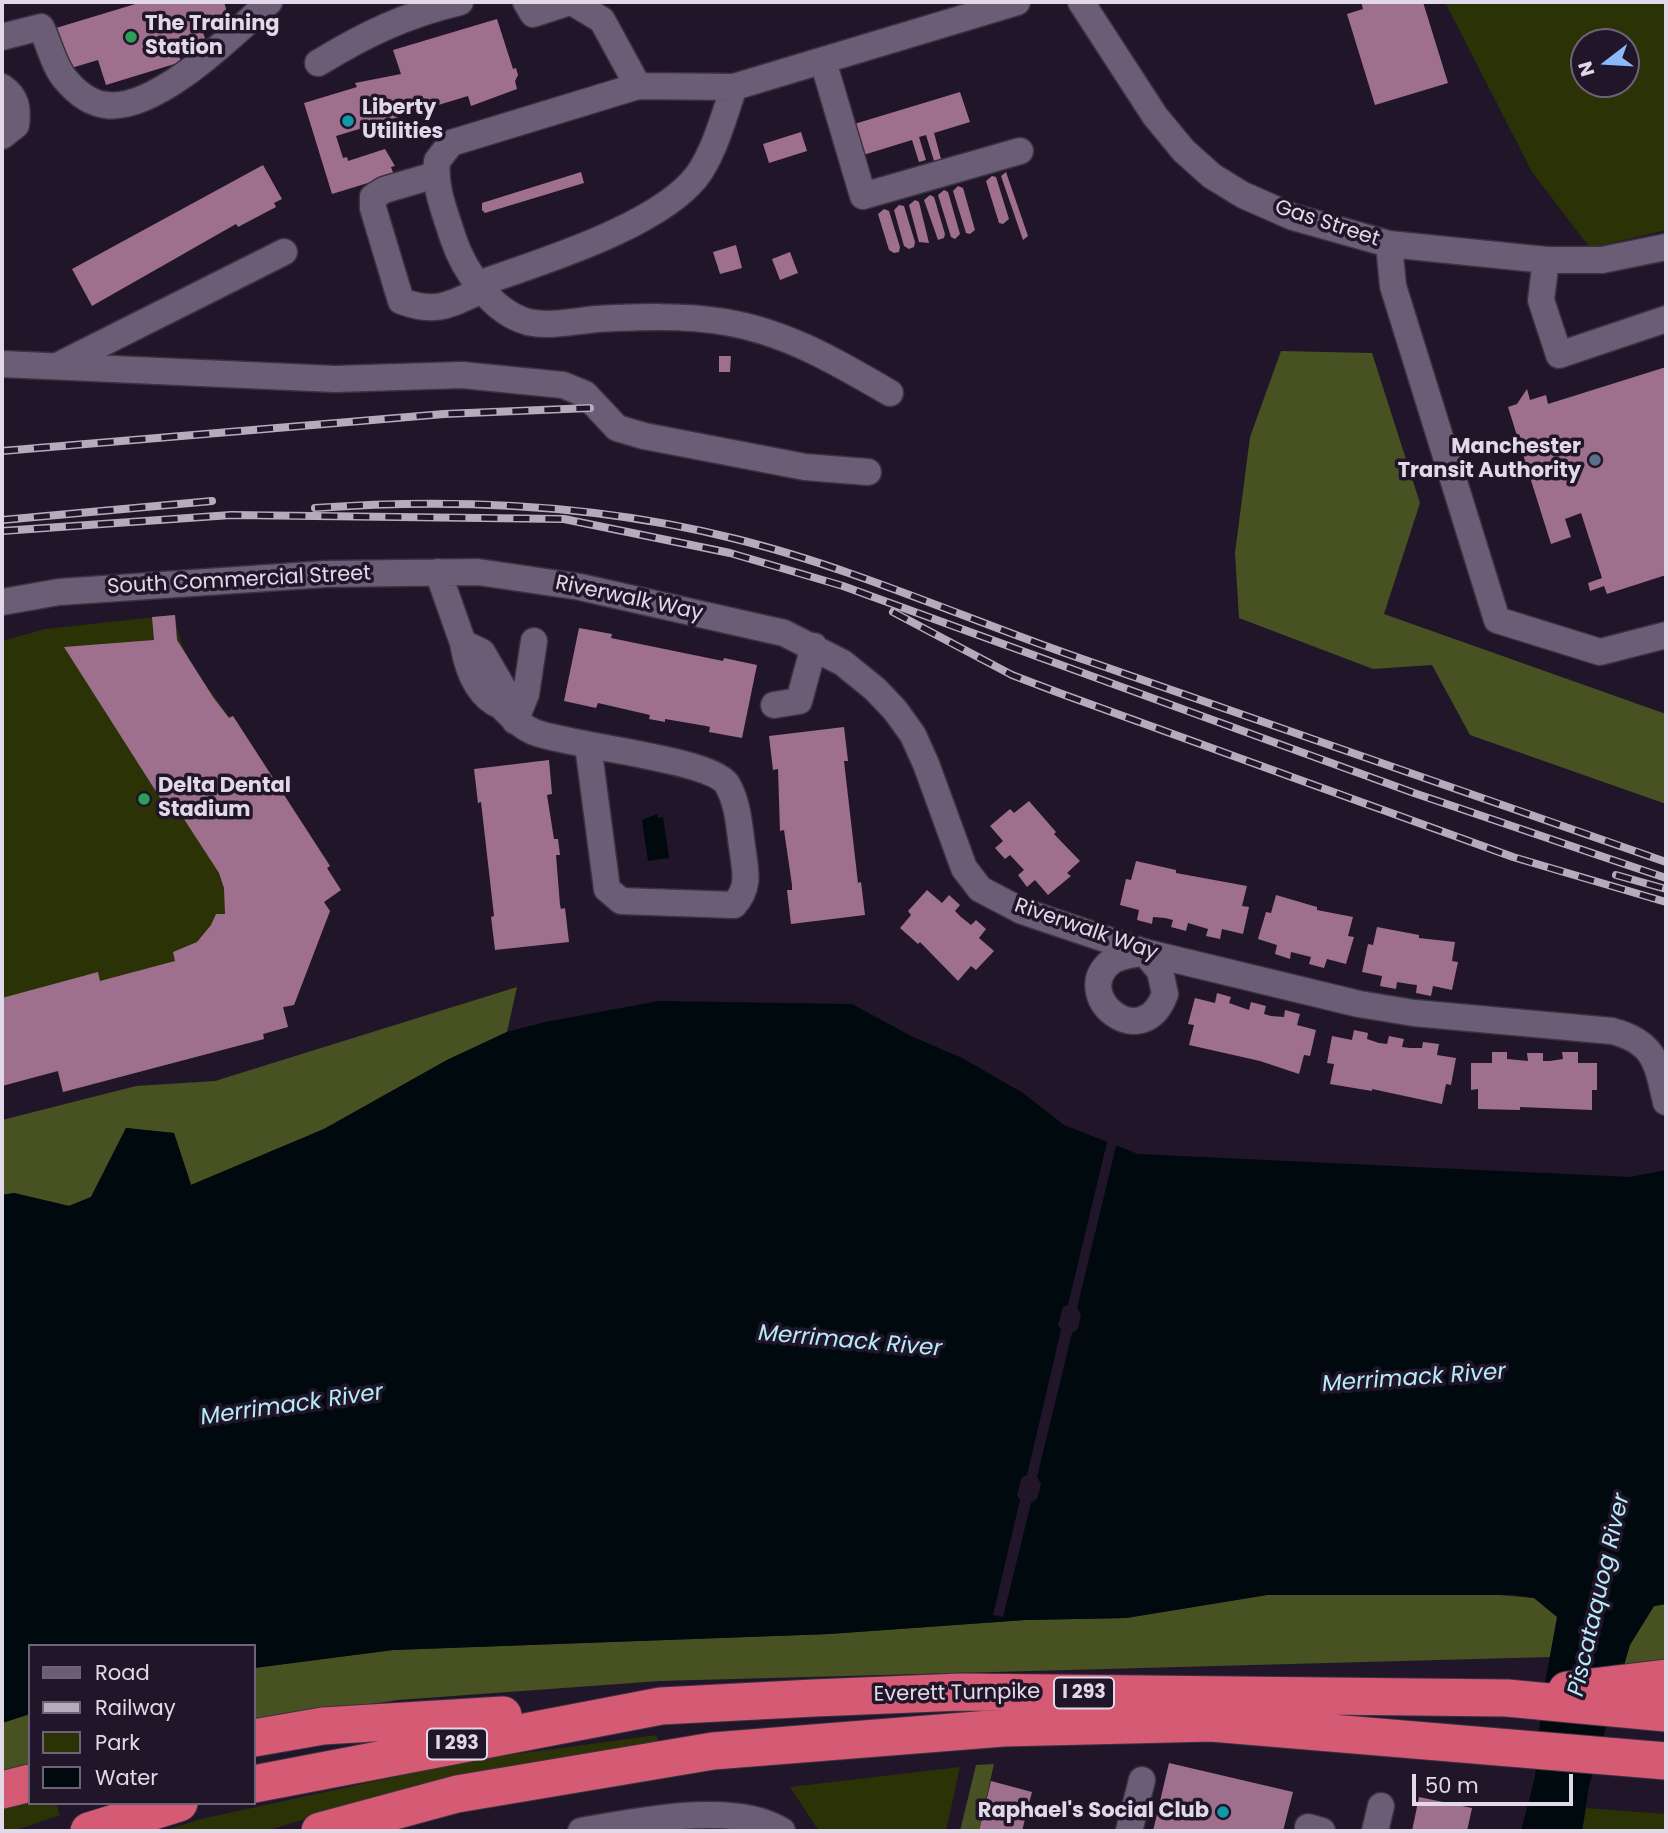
<!DOCTYPE html>
<html>
<head>
<meta charset="utf-8">
<style>
  body { margin:0 }
  #map { position:relative; width:1668px; height:1833px; overflow:hidden; background:#21152a; font-family:Poppins,sans-serif }
  canvas { display:block }
  .frame { position:absolute; inset:0; border:4px solid #e1d9e8; pointer-events:none }
  .legend { position:absolute; left:28px; top:1644px; width:228px; height:161px; box-sizing:border-box; background:#21152a; border:2px solid #6e6376; margin:0; padding:9px 12px; list-style:none; font-size:21px; color:#e1d9e8 }
  .legend li { display:flex; align-items:center; gap:14px; height:35px }
  .legend b { width:35px; border:2px solid #6e6376 }
  .north { position:absolute; left:1570px; top:28px; width:70px; height:70px; box-sizing:border-box; background:#21152a; border:2px solid #6e6376; border-radius:50%; rotate:253deg; font-size:19px; font-weight:700; line-height:28px; text-align:center; color:#e1d9e8 }
  .north::after { content:''; display:block; margin:auto; width:24px; height:32px; background:#8abafc; clip-path:polygon(50% 0,100% 100%,50% 72%,0 100%) }
  .scale { position:absolute; left:1412px; top:1774px; width:161px; height:32px; box-sizing:border-box; border:4px solid #e1d9e8; border-top:0; padding-left:9px; font-size:21px; line-height:24px; white-space:nowrap; color:#e1d9e8; -webkit-text-stroke:5px #21152a; paint-order:stroke }
</style>
</head>
<body>
<div id="map">
<canvas width="1668" height="1833"></canvas>
<div class="frame"></div>
<ul class="legend">
<li><b style="height:9px;background:#6c5d76"></b>Road</li>
<li><b style="height:9px;background:#b4abbc"></b>Railway</li>
<li><b style="height:19px;background:#2b3205"></b>Park</li>
<li><b style="height:19px;background:#00090d"></b>Water</li>
</ul>
<div class="north">N</div>
<div class="scale">50 m</div>
</div>
<script>
const c = document.querySelector('canvas').getContext('2d');
c.lineJoin = 'round';
function fillPath(path, color) {
  c.fillStyle = color;
  c.fill(path, 'evenodd');
}
function strokePath(path, color, width, dash) {
  c.strokeStyle = color;
  c.lineWidth = width;
  c.lineCap = dash ? 'butt' : 'round';
  c.setLineDash(dash || []);
  c.stroke(path);
}
function drawText(font, color, halo, rows, align = 'center') {
  c.font = font + ' Poppins,sans-serif';
  c.lineWidth = 7;
  c.setLineDash([]);
  c.textBaseline = 'middle';
  c.strokeStyle = halo;
  c.fillStyle = color;
  for (const [text, x, y, turn = 0] of rows) {
    c.save();
    c.translate(x, y);
    c.rotate((+turn || 0) * Math.PI / 180);
    c.textAlign = isNaN(turn) ? turn : align;
    if (halo) c.strokeText(text, 0, 0);
    c.fillText(text, 0, 0);
    c.restore();
  }
}
fillPath(new Path2D(`
  M1445,2H1666V230L1590,248L1532,172ZM1584,42H1626V84H1584Z
  M175,615C179,658 207,684 229,717L233,716L330,866L327,869L341,890L324,902L330,911L294,1005L283,1008L288,1027L264,1034V1039L63,1092L57,1071L2,1086V641L45,629Z
  M657,1735L658,1742L335,1810L266,1831H163L201,1819L472,1760Z
  M960,1767L946,1831H819L790,1787Z
  M30,1802L56,1803L60,1815L13,1831H2V1809Z
  M1586,1808L1666,1814V1831H1582Z`), '#2b3205');
fillPath(new Path2D(`
  M1281,351L1372,353L1420,503L1384,614L1666,714V804L1470,735L1432,665L1373,669L1239,618L1235,553L1250,437Z
  M517,987L507,1032L447,1060L324,1129L191,1185L174,1133L126,1128L91,1197L69,1206L14,1193L2,1195V1120L136,1086L215,1081Z
  M1477,1593L1534,1598L1558,1617L1550,1657L660,1681L398,1700L254,1722V1668L393,1650L829,1634L1025,1620L1126,1618L1267,1595Z
  M1666,1604V1665L1624,1664L1630,1644L1654,1606Z
  M30,1714V1768L2,1775V1723Z
  M994,1764L979,1831H960L976,1765Z`), '#485121');
fillPath(new Path2D(`
  M657,814L658,818L663,817L669,858L648,861L642,820Z
  M659,1001L852,1004L911,1036L962,1058L1023,1093L1064,1125L1138,1154L1630,1177L1666,1170V1604L1654,1606L1630,1645L1589,1786L1582,1831H1521L1535,1777L1542,1700L1557,1617L1534,1598L1513,1595H1267L1126,1618L1025,1620L829,1634L393,1650L254,1668V1646H30V1714L2,1723V1195L14,1193L69,1206L91,1197L126,1128L174,1133L191,1185L324,1129L447,1060L507,1032L545,1022Z`), '#00090d');
fillPath(new Path2D(`
  M1108,1138L1117,1142L1077,1308L1081,1314L1078,1329L1072,1333L1037,1477L1041,1484L1037,1499L1031,1503L1003,1617L993,1615L1020,1500L1017,1495L1022,1477L1027,1475L1061,1330L1058,1325L1063,1307L1068,1305Z`), '#21152a');
fillPath(new Path2D(`
  M142,2H224L229,19L202,28L207,46L179,56L181,62L106,85L98,60L68,69L56,28Z
  M1361,2H1423L1448,83L1375,105L1347,14L1363,9Z
  M497,19L513,69L516,68L518,75L515,81L517,89L471,106L468,96L336,136L343,158L347,157L348,161L385,149L395,166L391,167L394,175L332,194L304,103L357,87L355,83L401,74L393,50Z
  M960,92L970,122L934,133L941,159L934,161L926,135L919,137L926,160L919,162L912,140L860,156L851,125Z
  M801,132L807,151L769,163L763,144Z
  M263,165L282,199L274,203L276,207L238,227L236,224L92,306L72,269Z
  M581,172L584,183L485,213L482,210V203Z
  M1006,172L1028,236L1023,240L1001,176Z
  M992,176L996,177L1009,219L1003,224L999,223L986,181Z
  M958,186L963,188L975,230L970,234L966,233L953,191Z
  M944,190L948,192L960,234L955,239L951,237L938,195Z
  M930,195L934,197L945,234L944,238L938,240L924,200Z
  M915,200L919,202L929,243L919,242L909,205Z
  M899,205L904,206L915,242L914,247L909,249L904,246L894,210Z
  M884,209L889,211L900,247L899,252L894,253L889,250L878,214Z
  M736,245L742,268L720,274L713,252Z
  M790,252L798,273L780,280L772,259Z
  M719,356H731L730,372H719Z
  M1666,367V575L1607,594L1604,586L1590,591L1588,583L1602,578L1581,513L1565,519L1571,537L1551,544L1508,407L1517,404L1527,389L1530,400L1546,395L1548,404Z
  M175,615L177,640L213,697L229,718L233,716L330,866L327,868L341,890L324,902L330,911L294,1005L283,1007L288,1027L263,1034L264,1039L63,1092L58,1071L2,1086V998L98,972L100,981L175,961L173,952L197,942L211,925L216,914H225L224,888L219,873L171,799L164,804L64,647L154,640L152,617Z
  M579,628L612,634L611,638L723,661L724,658L757,665L742,738L709,732L710,727L706,726L665,719V722L649,719L650,715L598,703L596,708L564,701Z
  M844,727L848,761H844L858,883L861,882L865,915L791,924L787,890H792V885L784,830L780,831L778,769L773,770L769,736Z
  M549,760L552,794L547,795L554,839H558L560,855H556L560,905L561,909L565,908L569,942L495,950L491,917L494,916L481,802L478,803L474,769Z
  M1029,801L1056,832L1054,834L1080,861L1067,873L1071,876L1048,895L1035,880L1027,887L1018,875L1024,870L1010,855L1005,859L995,848L1003,841L990,826L1010,809L1014,813Z
  M1136,861L1176,870V873L1247,886L1242,906L1249,907L1243,934L1222,929L1220,939L1206,936L1208,929L1188,923L1186,931L1171,927L1173,920L1165,918L1153,917L1152,924L1137,920L1139,910L1120,905L1126,879L1131,880Z
  M927,890L942,903L949,895L960,905L955,911L961,917L971,925L976,920L986,929L979,938L994,951L976,970L971,966L958,981L920,942L918,944L900,928L911,915L908,911Z
  M1276,895L1317,907V910L1353,917L1348,936L1354,937L1346,964L1327,959L1324,968L1309,964L1311,957L1291,952L1290,959L1275,954L1277,945L1258,939L1266,912L1271,913Z
  M1377,927L1419,935V938L1455,942L1452,961L1458,962L1452,990L1433,986L1431,996L1416,993L1417,985L1409,984L1397,982L1396,989L1380,986L1382,976L1362,972L1368,944L1373,945Z
  M1217,993L1231,997L1229,1003L1249,1010L1251,1002L1266,1006L1264,1014L1271,1016L1284,1017L1285,1010L1300,1014L1297,1025L1316,1030L1310,1056L1304,1055L1299,1074L1260,1061L1189,1045L1194,1025L1188,1024L1195,998L1215,1003Z
  M1354,1030L1368,1033L1367,1039L1379,1043L1387,1044L1389,1036L1404,1039L1402,1047L1410,1048H1422L1423,1042L1439,1044L1437,1055L1456,1058L1451,1085L1446,1084L1442,1104L1372,1089V1091L1330,1084L1334,1064L1327,1063L1332,1036L1352,1040Z
  M1492,1052H1507V1059L1528,1061L1527,1053H1543V1061H1550L1563,1059L1562,1052H1578V1063H1597V1090H1592V1110L1520,1107V1110L1478,1109V1089L1471,1090V1063H1492Z
  M1169,1763L1293,1792L1283,1831H1153Z
  M991,1781L1032,1792L1022,1831H979Z
  M1419,1797L1472,1808L1467,1831H1412Z`), '#9e708e');
const minor = new Path2D(`
  M526,2L533,14L570,2
  M572,2L602,20L638,86
  M1081,2L1155,116L1184,151L1212,176L1243,195L1293,217L1389,244L1546,260H1602L1666,247
  M2,37L41,27C49,43 54,67 66,80C76,92 90,103 106,105C156,112 234,34 269,2
  M823,61L863,196L1020,151
  M318,63C366,34 405,15 460,2
  M2,87C17,97 18,109 16,125L2,136
  M435,175L384,190L373,197V208L401,301C436,314 449,305 482,290
  M1389,244L1393,286L1497,620L1600,652L1666,635
  M1546,260L1541,300L1559,355L1666,319
  M478,284C538,263 646,230 690,184C712,163 724,115 734,87
  M2,364L335,379L462,375L563,385L585,394L617,428L644,436L805,467L868,472
  M61,364L284,252
  M890,393C837,362 786,332 725,322C684,315 638,317 597,319C576,321 550,327 528,322C492,312 464,271 453,238C445,212 434,188 437,161L451,143L638,86L734,87L1017,2
  M438,572L463,643
  M2,602L59,592L326,574L478,572L580,587L784,633L843,663L875,689L895,710L913,735L926,764L964,868L980,889L1022,911L1144,952L1359,1004L1414,1013L1612,1031C1655,1042 1657,1063 1666,1102
  M463,643L482,652L504,690L501,706C477,696 467,667 463,643Z
  M774,705L799,701L814,646
  M501,706C511,716 520,726 534,732C569,746 711,759 727,784C738,803 739,825 742,846C745,870 751,886 734,905L621,901L607,889L588,745
  M515,721L526,694L534,641
  M1144,952L1160,971L1165,994C1142,1057 1068,994 1112,961C1121,955 1134,955 1144,952Z
  M1308,1827L1322,1831
  M581,1831C635,1822 734,1800 782,1831
  M1129,1831L1142,1780
  M1375,1831L1381,1806`);
const highway = new Path2D(`
  M1567,1690L1666,1678
  M254,1738L323,1726L503,1715
  M254,1784L661,1706L814,1698L961,1692L1507,1698L1666,1713
  M2,1790L30,1783
  M89,1831L179,1803
  M320,1831L457,1794L713,1751L1003,1728L1211,1723L1666,1761`);
strokePath(minor, '#3a3141', 29);
strokePath(highway, '#3a3141', 39);
strokePath(minor, '#6c5d76', 26);
strokePath(highway, '#d45b73', 37);
const rail = new Path2D(`
  M2,451L444,414L590,408
  M315,508C456,498 598,504 736,539C857,569 973,622 1091,662C1283,729 1475,795 1666,862
  M2,520L212,501
  M2,531L231,515L564,519L730,553L843,586L1414,793L1666,878
  M893,612L1012,675L1062,694L1513,857L1666,902
  M1616,875L1666,889`);
strokePath(rail, '#b4abbc', 8);
strokePath(rail, '#21152a', 5, [16]);
for (const [x, y, r, color] of [
  [131,37,7,"#2e9e5b"],
  [348,121,7,"#0f9aa8"],
  [1595,460,7,"#5c6f8a"],
  [144,799,7,"#2e9e5b"],
  [1223,1812,7,"#0f9aa8"]
]) {
  const dot = new Path2D();
  dot.arc(x, y, r, 0, 2 * Math.PI);
  c.fillStyle = color;
  c.fill(dot);
  strokePath(dot, '#21152a', 2.5);
}
for (const [x, y, w] of [
  [1084,1693,60],
  [457,1744,60]
]) {
  const box = new Path2D();
  box.roundRect(x - w / 2, y - 15.5, w, 31, 5);
  c.fillStyle = '#21152a';
  c.fill(box);
  strokePath(box, '#e1d9e8', 2);
}
drawText('bold 19px', '#e1d9e8', null, [
  ["I 293",1084,1693],
  ["I 293",457,1744]
]);
drawText('bold 21px', '#e1d9e8', '#21152a', [
  ["The Training",145,25],
  ["Station",145,49],
  ["Liberty",362,109],
  ["Utilities",362,133],
  ["Manchester",1581,448,"right"],
  ["Transit Authority",1581,472,"right"],
  ["Delta Dental",158,787],
  ["Stadium",158,811],
  ["Raphael's Social Club",1209,1812,"right"]
], 'left');
drawText('21px', '#e1d9e8', '#21152a', [
  ["Gas Street",1327,224,18],
  ["South Commercial Street",239,581,-3],
  ["Riverwalk Way",629,599,12],
  ["Riverwalk Way",1086,930,19],
  ["Everett Turnpike",957,1694,-1]
]);
drawText('italic 23px', '#b4edf9', '#21152a', [
  ["Merrimack River",850,1342,5],
  ["Merrimack River",1414,1379,-4],
  ["Merrimack River",292,1406,-8],
  ["Piscataquog River",1600,1595,-77]
]);
</script>
</body>
</html>
